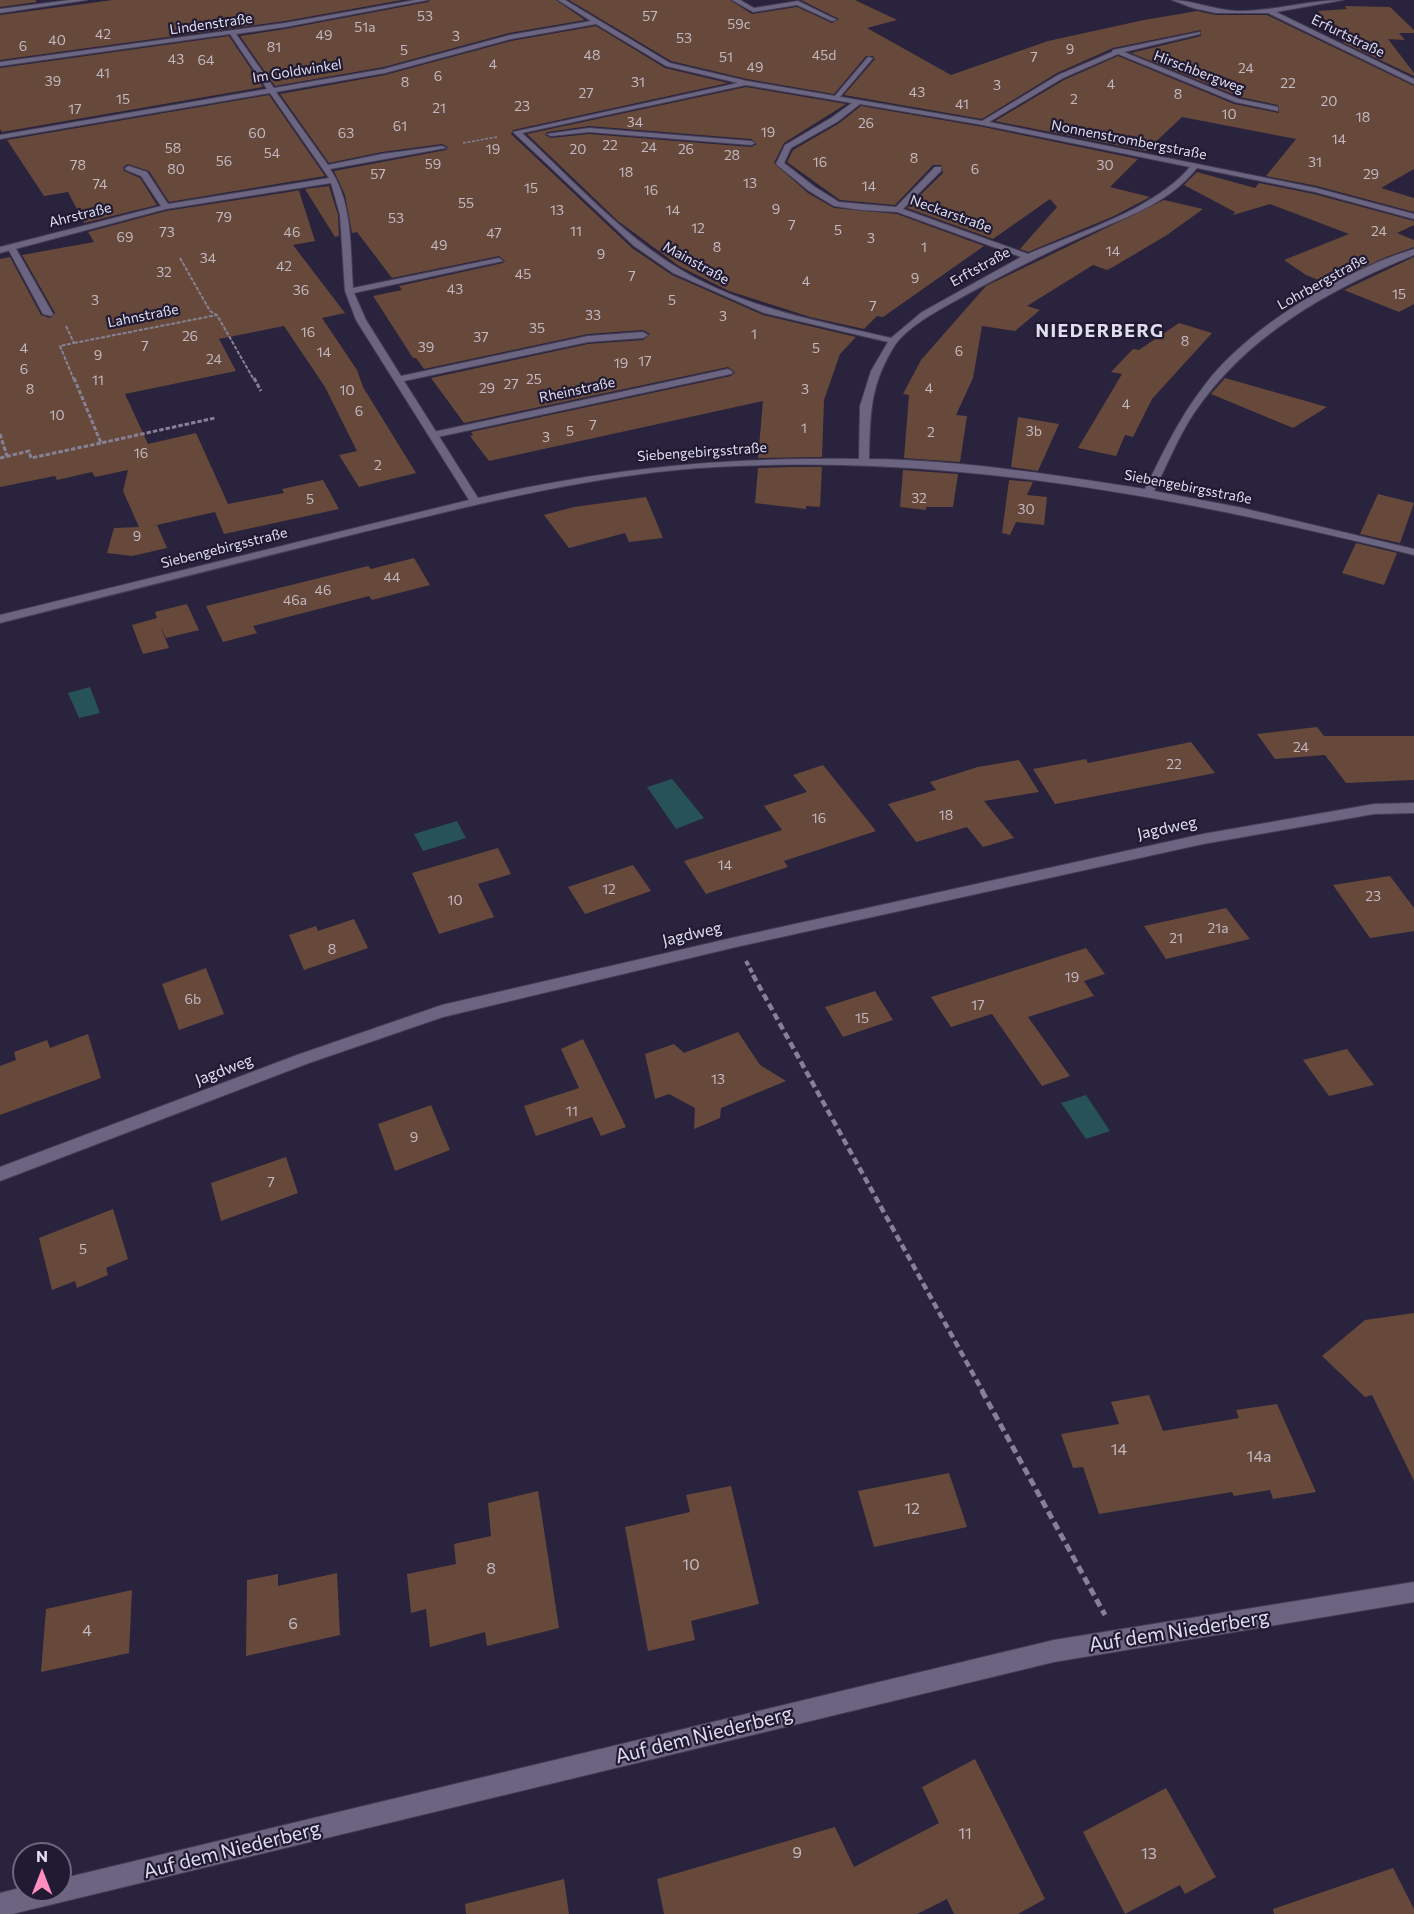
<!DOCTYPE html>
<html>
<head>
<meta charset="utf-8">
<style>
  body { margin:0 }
  #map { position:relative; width:1414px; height:1914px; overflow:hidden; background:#2a233d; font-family:Commissioner,sans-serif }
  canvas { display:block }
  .north { position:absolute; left:12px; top:1842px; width:60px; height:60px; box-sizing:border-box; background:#201a32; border:2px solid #6d687d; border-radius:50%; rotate:0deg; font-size:16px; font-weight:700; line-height:24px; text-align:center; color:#e0ddee }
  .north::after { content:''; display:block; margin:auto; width:21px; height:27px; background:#fd8ebf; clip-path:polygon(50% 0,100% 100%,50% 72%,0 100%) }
</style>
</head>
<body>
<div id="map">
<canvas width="1414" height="1914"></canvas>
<div class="north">N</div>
</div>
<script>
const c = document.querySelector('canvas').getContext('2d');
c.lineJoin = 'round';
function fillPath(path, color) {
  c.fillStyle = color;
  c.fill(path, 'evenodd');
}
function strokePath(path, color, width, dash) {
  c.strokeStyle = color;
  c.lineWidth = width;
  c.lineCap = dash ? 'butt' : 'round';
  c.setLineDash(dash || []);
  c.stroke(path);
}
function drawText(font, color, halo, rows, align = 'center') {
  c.font = font + ' Commissioner,sans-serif';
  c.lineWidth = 4.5;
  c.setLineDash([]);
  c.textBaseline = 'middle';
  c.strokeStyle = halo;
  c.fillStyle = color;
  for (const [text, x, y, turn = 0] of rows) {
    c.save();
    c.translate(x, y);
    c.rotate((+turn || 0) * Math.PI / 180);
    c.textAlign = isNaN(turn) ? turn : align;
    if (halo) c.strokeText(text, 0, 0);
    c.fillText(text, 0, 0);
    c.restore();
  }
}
fillPath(new Path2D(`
  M90,687L100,713L79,718L68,693Z
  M672,779L704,818L676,829L647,787Z
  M457,821L466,838L423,851L414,834Z
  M1086,1095L1110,1131L1086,1139L1061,1103Z`), '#275258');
fillPath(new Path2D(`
  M0,0H35L37,2L0,7Z
  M113,0H402L285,21L0,60V15Z
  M430,0H556L585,20L509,33L384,67L275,86L240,36L285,29L428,2Z
  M569,0H730L752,14L797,7L832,23L839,19L801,0H855L897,20L867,28L951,75L1048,41L1144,20L1197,11L1216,15H1267L1414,86V169L1381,188L1414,198V212L1317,186L1266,176L1296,139L1182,117L1146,151L995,121L1064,80L1118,56L1234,104L1279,113L1278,105L1240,97L1131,53L1201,36V30L1113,48L1057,73L982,119L844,95L875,59L873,56H866L834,94L747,79L671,61Z
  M1345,6L1390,7L1414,30V33H1399L1405,40L1388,39L1414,73V76L1344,43L1318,11L1347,9Z
  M596,26L665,68L728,83L513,130L511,134L632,248L672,275L763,315L856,337L840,354L824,400L822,457L758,458L763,401L489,461L470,436L473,435L471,432L731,376L735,372L728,367L464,423L431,378L588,344L643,340L650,334L643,330L588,334L424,369L416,358H413L373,296L402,290L399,286L503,263L505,261L499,256L392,278L357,232L352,233L345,195L334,171L446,150L448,147L442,144L382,152L329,163L280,94L385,75L511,41Z
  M229,36L263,87L2,132L0,129V68Z
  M746,87L846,104L784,143L774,163L808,193L834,208L897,214L984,246L883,317L877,316L864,329L810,317L729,291L679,266L618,221L527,134ZM589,126L751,139L757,144L751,147L589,134L551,138L545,135L547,132Z
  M269,95L325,176L169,202L149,171L128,164L123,167L124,171L140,178L157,205L84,223L68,192L44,196L7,140Z
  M861,106L983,127L1138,159L1110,187L1150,197L1114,216L1028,252L1020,249L1057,207L1050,199L993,239L907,208L943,173L941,165H933L895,205L840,200L787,162L793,150L838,124Z
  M1197,172L1255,188L1259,183L1314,194L1414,221V225L1397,233L1414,240V247L1386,257L1328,284L1306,275L1284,260L1349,234L1270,204L1233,215L1235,212L1184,185Z
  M329,186L338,215L339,236L335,237L305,189Z
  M302,190L299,191L315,241L293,245L345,313L322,318L357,370L363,387L416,473L359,487L339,455L357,451L325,387L284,326L219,339L236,371L125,394L148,444L196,433L228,504L284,493L282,489L323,480L339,509L224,534L215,512L152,526L157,525L167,548L132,556L107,553L114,528L139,527L123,491L128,470L95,477L92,472L57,480L55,476L0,487V259L10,257L41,315L50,318L55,313L22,255L94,242L88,232L166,211Z
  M1164,200L1203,209L1167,235L1113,267L1107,270L1093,265L1027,306L1040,310L1015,331L982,326L973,378L956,415L967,416L960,462L904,458L909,395L903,394L921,360L986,286Z
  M1414,257V304L1399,312L1344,290Z
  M1179,323L1212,333L1152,399L1133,437L1125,435L1116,456L1078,448L1122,374L1111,372L1133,349L1139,350Z
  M1225,378L1327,407L1293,428L1211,394Z
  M1018,417L1059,424L1038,471L1011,467Z
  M790,467H822L820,507L806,506V509L755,503L758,468Z
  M903,470L958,474L953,507H926V510L900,507Z
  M1009,480L1033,482L1027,495L1047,497L1044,525L1016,522L1010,535L1002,533Z
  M1378,494L1414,503L1400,543L1360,534Z
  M646,497L663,538L629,542L625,533L569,548L544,515L574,507Z
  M1356,543L1397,553L1384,585L1342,573Z
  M414,558L430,585L372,600L369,596L253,626L257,633L223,642L206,606L368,566L371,569Z
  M187,604L199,630L166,638L160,625L169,648L143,654L132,625L157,618L155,612Z
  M1317,727L1324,736H1414V780L1346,783L1325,755L1275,759L1257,734Z
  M1191,742L1215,773L1055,804L1033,769L1086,759L1088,763Z
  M1019,760L1039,792L984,801L1014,838L983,847L967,827L916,842L888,804L936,790L930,782L978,767Z
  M823,765L876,831L784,861L788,867L706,894L684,861L782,830L764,806L807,792L793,775Z
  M498,848L511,874L478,884L494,917L439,934L412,873Z
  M633,865L651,891L585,914L568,887Z
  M1390,876L1414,908V931L1370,938L1333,885Z
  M1226,908L1250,939L1166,959L1144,926Z
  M354,919L368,948L304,970L289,935L316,926L318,931Z
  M1086,948L1105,974L1084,981L1094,996L1028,1017L1070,1076L1042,1086L992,1014L951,1027L931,997Z
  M206,968L224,1014L179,1030L162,984Z
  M875,991L893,1020L843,1037L825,1007Z
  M738,1032L760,1065L786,1081L721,1108L720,1118L694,1129L695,1108L669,1094L655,1099L645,1054L674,1044L684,1053Z
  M88,1034L101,1078L0,1115V1066L16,1060L14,1052L47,1040L50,1048Z
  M583,1039L626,1127L601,1136L592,1117L536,1136L524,1106L579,1088L561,1049Z
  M1347,1049L1374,1085L1329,1096L1303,1060Z
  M431,1105L450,1150L395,1171L378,1124Z
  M286,1157L298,1193L221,1221L211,1183Z
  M113,1209L128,1259L106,1268L108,1275L77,1288L75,1281L52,1290L39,1238Z
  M1414,1313V1481L1372,1395L1365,1397L1322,1356L1365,1320Z
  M1149,1395L1163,1431L1239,1418L1236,1410L1277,1404L1316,1492L1273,1499L1270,1490L1234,1496L1232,1492L1099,1514L1083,1467L1073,1468L1061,1434L1119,1424L1111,1402Z
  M949,1473L967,1527L874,1547L858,1491Z
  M731,1486L759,1604L691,1621L695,1640L648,1651L625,1527L690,1512L686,1495Z
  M538,1491L559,1628L487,1646L485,1632L430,1647L426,1609L411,1613L407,1574L456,1564L454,1544L491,1536L488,1503Z
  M337,1573L340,1635L246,1656L247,1580L278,1574V1586Z
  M132,1590L129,1653L41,1672L46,1609Z
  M975,1759L1045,1899L1018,1914H954L947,1899L917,1914H664L657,1879L835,1827L854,1867L939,1823L922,1787Z
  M1166,1788L1216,1877L1185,1894L1180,1885L1125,1914L1083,1832Z
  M1393,1868L1414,1909V1914H1274L1273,1909Z
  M564,1879L569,1914H466L465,1904Z`), '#66493a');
const service = new Path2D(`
  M732,0H740L754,8L798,1L837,20L832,21L797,5L753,12Z
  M868,57L873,58L838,99H834V97Z
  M8,245L15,247L53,314L51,316L43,314L7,247Z
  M728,369L733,372L731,374L433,438L428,435L433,432Z`);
const minor = new Path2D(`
  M70,0H87L0,13V9Z
  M415,0H428L285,27L236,34L274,88L384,69L510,35L591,21L558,0H565L670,63L747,81L982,121L1058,75L1112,52L1113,50L1200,32V34L1124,52L1239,99L1278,107V111L1235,102L1118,54L1063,78L989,122L1316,188L1414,214V219L1315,192L1197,168C1169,202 1136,213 1097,230C1051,250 1006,273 962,297C941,309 909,325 895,345C870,384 870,414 869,459C962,460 1054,475 1145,489C1163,453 1179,418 1204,386C1249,326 1343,271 1414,249V255C1328,290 1247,335 1194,413C1178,437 1167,465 1154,491L1238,507L1414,549V555C1179,497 942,451 699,468C581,477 466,507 351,535C234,564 117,593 0,623V615L469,500L356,320L345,291L340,215L331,183L166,209L0,253V247L161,206L141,176L126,170L125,168L129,166L147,172L168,204L329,178L270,93L0,139V135L267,89L230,34L0,66V62L285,23ZM596,24L666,66L738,83L513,132L634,246L673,273L764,313L888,342L871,371L860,406L859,459C725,457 609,468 478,498L404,381L588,342L643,338L648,335L643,332L588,336L401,376L366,320L354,293L503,261L499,258L353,288C350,249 353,202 330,169L446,148L442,146L382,154L328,165L276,92L385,73L511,39ZM746,85L852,103L831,118L785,145L776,164L809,191L834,206L861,210L897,212L1021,257L922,312L891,338C819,321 743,308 678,268C621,234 571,178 522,133ZM860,104L983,125L1190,167C1155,209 1079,232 1028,254L903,209L941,171V167H935L896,207L839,202L815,187L784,163L791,148L837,122Z
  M1172,0C1192,0 1214,10 1236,11C1272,12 1307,0 1343,0L1276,12L1414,79V84L1268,13H1216L1193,8Z
  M589,128L751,141L755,143L751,145L589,132L551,136L547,134Z
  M1414,803V813L1374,814L1203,844L736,947L443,1017L309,1063L0,1181V1167L297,1055L442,1005L736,937L1203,834L1374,804Z
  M1414,1582V1602L1054,1662L12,1914H0V1893L24,1887V1890H60V1879L1054,1640Z`);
strokePath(service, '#443e54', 2);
strokePath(minor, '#443e54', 2);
strokePath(new Path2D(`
  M463,143L497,137`), '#868196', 1.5, [3, 1.5]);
strokePath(new Path2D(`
  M180,258L210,311L217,315L254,380
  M66,326L74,343L60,346L74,380
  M74,343L217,315`), '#868196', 2, [4, 1.5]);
strokePath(new Path2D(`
  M74,378L101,443L215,418
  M254,378L261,391
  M0,434L7,456
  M0,458L29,451L31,458L101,443`), '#868196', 3, [4.5, 2]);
strokePath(new Path2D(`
  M746,961L754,976`), '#868196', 4, [5, 3]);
strokePath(new Path2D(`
  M753,975L983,1392`), '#868196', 4.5, [7, 4]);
strokePath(new Path2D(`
  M982,1391L1105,1615`), '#868196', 5, [8, 4.5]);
fillPath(service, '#6b6582');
fillPath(minor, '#6b6582');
drawText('14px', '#c2b8c1', null, [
  ["53",425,16],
  ["57",650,16],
  ["59c",739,24],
  ["51a",365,27],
  ["42",103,34],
  ["49",324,35],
  ["3",456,36],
  ["53",684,38],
  ["40",57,40],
  ["6",23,46],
  ["81",274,47],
  ["9",1070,49],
  ["5",404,50],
  ["48",592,55],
  ["45d",824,55],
  ["51",726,57],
  ["7",1034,57],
  ["43",176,59],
  ["64",206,60],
  ["4",493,64],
  ["49",755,67],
  ["24",1246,68],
  ["41",103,73],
  ["6",438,76],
  ["39",53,81],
  ["8",405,82],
  ["31",638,82],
  ["22",1288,83],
  ["4",1111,84],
  ["3",997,85],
  ["43",917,92],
  ["27",586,93],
  ["8",1178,94],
  ["15",123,99],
  ["2",1074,99],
  ["20",1329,101],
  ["41",962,104],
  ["23",522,106],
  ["21",439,108],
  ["17",75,109],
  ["10",1229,114],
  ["18",1363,117],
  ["34",635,122],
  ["26",866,123],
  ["61",400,126],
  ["19",768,132],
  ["60",257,133],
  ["63",346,133],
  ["14",1339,139],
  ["22",610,145],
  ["24",649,147],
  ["58",173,148],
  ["19",493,149],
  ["20",578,149],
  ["26",686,149],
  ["54",272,153],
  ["28",732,155],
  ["8",914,158],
  ["56",224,161],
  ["16",820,162],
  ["31",1315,162],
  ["59",433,164],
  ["78",78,165],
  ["30",1105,165],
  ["80",176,169],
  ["6",975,169],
  ["18",626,172],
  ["57",378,174],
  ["29",1371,174],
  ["13",750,183],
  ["74",100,184],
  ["14",869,186],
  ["15",531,188],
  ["16",651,190],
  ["55",466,203],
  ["9",776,209],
  ["13",557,210],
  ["14",673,210],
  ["79",224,217],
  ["53",396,218],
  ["7",792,225],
  ["12",698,228],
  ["5",838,230],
  ["11",576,231],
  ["24",1379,231],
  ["73",167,232],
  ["46",292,232],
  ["47",494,233],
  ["69",125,237],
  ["3",871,238],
  ["49",439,245],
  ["8",717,247],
  ["1",924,247],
  ["14",1113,251],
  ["9",601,254],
  ["34",208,258],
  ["42",284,266],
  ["32",164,272],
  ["45",523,274],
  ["7",632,276],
  ["9",915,278],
  ["4",806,281],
  ["43",455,289],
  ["36",301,290],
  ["15",1399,294],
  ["3",95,300],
  ["5",672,300],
  ["7",873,306],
  ["33",593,315],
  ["3",723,316],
  ["35",537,328],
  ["16",308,332],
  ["1",754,334],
  ["26",190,336],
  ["37",481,337],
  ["8",1185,341],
  ["7",145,346],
  ["39",426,347],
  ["4",24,348],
  ["5",816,348],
  ["6",959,351],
  ["14",324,352],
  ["9",98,355],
  ["24",214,359],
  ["17",645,361],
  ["19",621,363],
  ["6",24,369],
  ["25",534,379],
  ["11",98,380],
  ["27",511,384],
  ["29",487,388],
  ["4",929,388],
  ["8",30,389],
  ["3",805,389],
  ["10",347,390],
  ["4",1126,404],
  ["6",359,411],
  ["10",57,415],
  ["7",593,425],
  ["1",804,428],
  ["5",570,431],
  ["3b",1034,431],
  ["2",931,432],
  ["3",546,437],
  ["16",141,453],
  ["2",378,465],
  ["32",919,498],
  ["5",310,499],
  ["30",1026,509],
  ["9",137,536],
  ["44",392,577],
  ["46",323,590],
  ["46a",295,600],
  ["24",1301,747],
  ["22",1174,764],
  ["18",946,815],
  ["16",819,818],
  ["14",725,865],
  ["12",609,889],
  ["23",1373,896],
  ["10",455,900],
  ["21a",1218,928],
  ["21",1176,938],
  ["8",332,949],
  ["19",1072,977],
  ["6b",193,999],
  ["17",978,1005],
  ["15",862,1018],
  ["13",718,1079],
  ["11",572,1111],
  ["9",414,1137],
  ["7",271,1182],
  ["5",83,1249]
]);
drawText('14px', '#e0ddee', '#201a32', [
  ["Lindenstraße",211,24,-8],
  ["Erfurtstraße",1348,36,26],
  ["Im Goldwinkel",297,71,-9],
  ["Hirschbergweg",1199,72,21],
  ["Nonnenstrombergstraße",1129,140,11],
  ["Neckarstraße",951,214,20],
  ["Ahrstraße",80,215,-14],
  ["Mainstraße",696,263,29],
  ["Erftstraße",980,267,-29],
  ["Lohrbergstraße",1322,282,-29],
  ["Lahnstraße",143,316,-11],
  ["Rheinstraße",577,390,-12],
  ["Siebengebirgsstraße",702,452,-4],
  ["Siebengebirgsstraße",1188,487,11],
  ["Siebengebirgsstraße",224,548,-14]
]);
drawText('16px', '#e0ddee', '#201a32', [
  ["Jagdweg",1167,828,-12],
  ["Jagdweg",692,934,-13],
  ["Jagdweg",224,1070,-21]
]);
drawText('16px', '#c2b8c1', null, [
  ["14",1119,1450],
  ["14a",1259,1457],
  ["12",912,1509],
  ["10",691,1565],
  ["8",491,1569],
  ["6",293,1624],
  ["4",87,1631],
  ["11",965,1834],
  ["9",797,1853],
  ["13",1149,1854]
]);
c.letterSpacing = '1.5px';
drawText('bold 18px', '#e0ddee', '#201a32', [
  ["NIEDERBERG",1100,331]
]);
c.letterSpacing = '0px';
drawText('20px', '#e0ddee', '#201a32', [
  ["Auf dem Niederberg",1179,1631,-9],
  ["Auf dem Niederberg",704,1735,-14],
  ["Auf dem Niederberg",232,1850,-14]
]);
</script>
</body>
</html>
